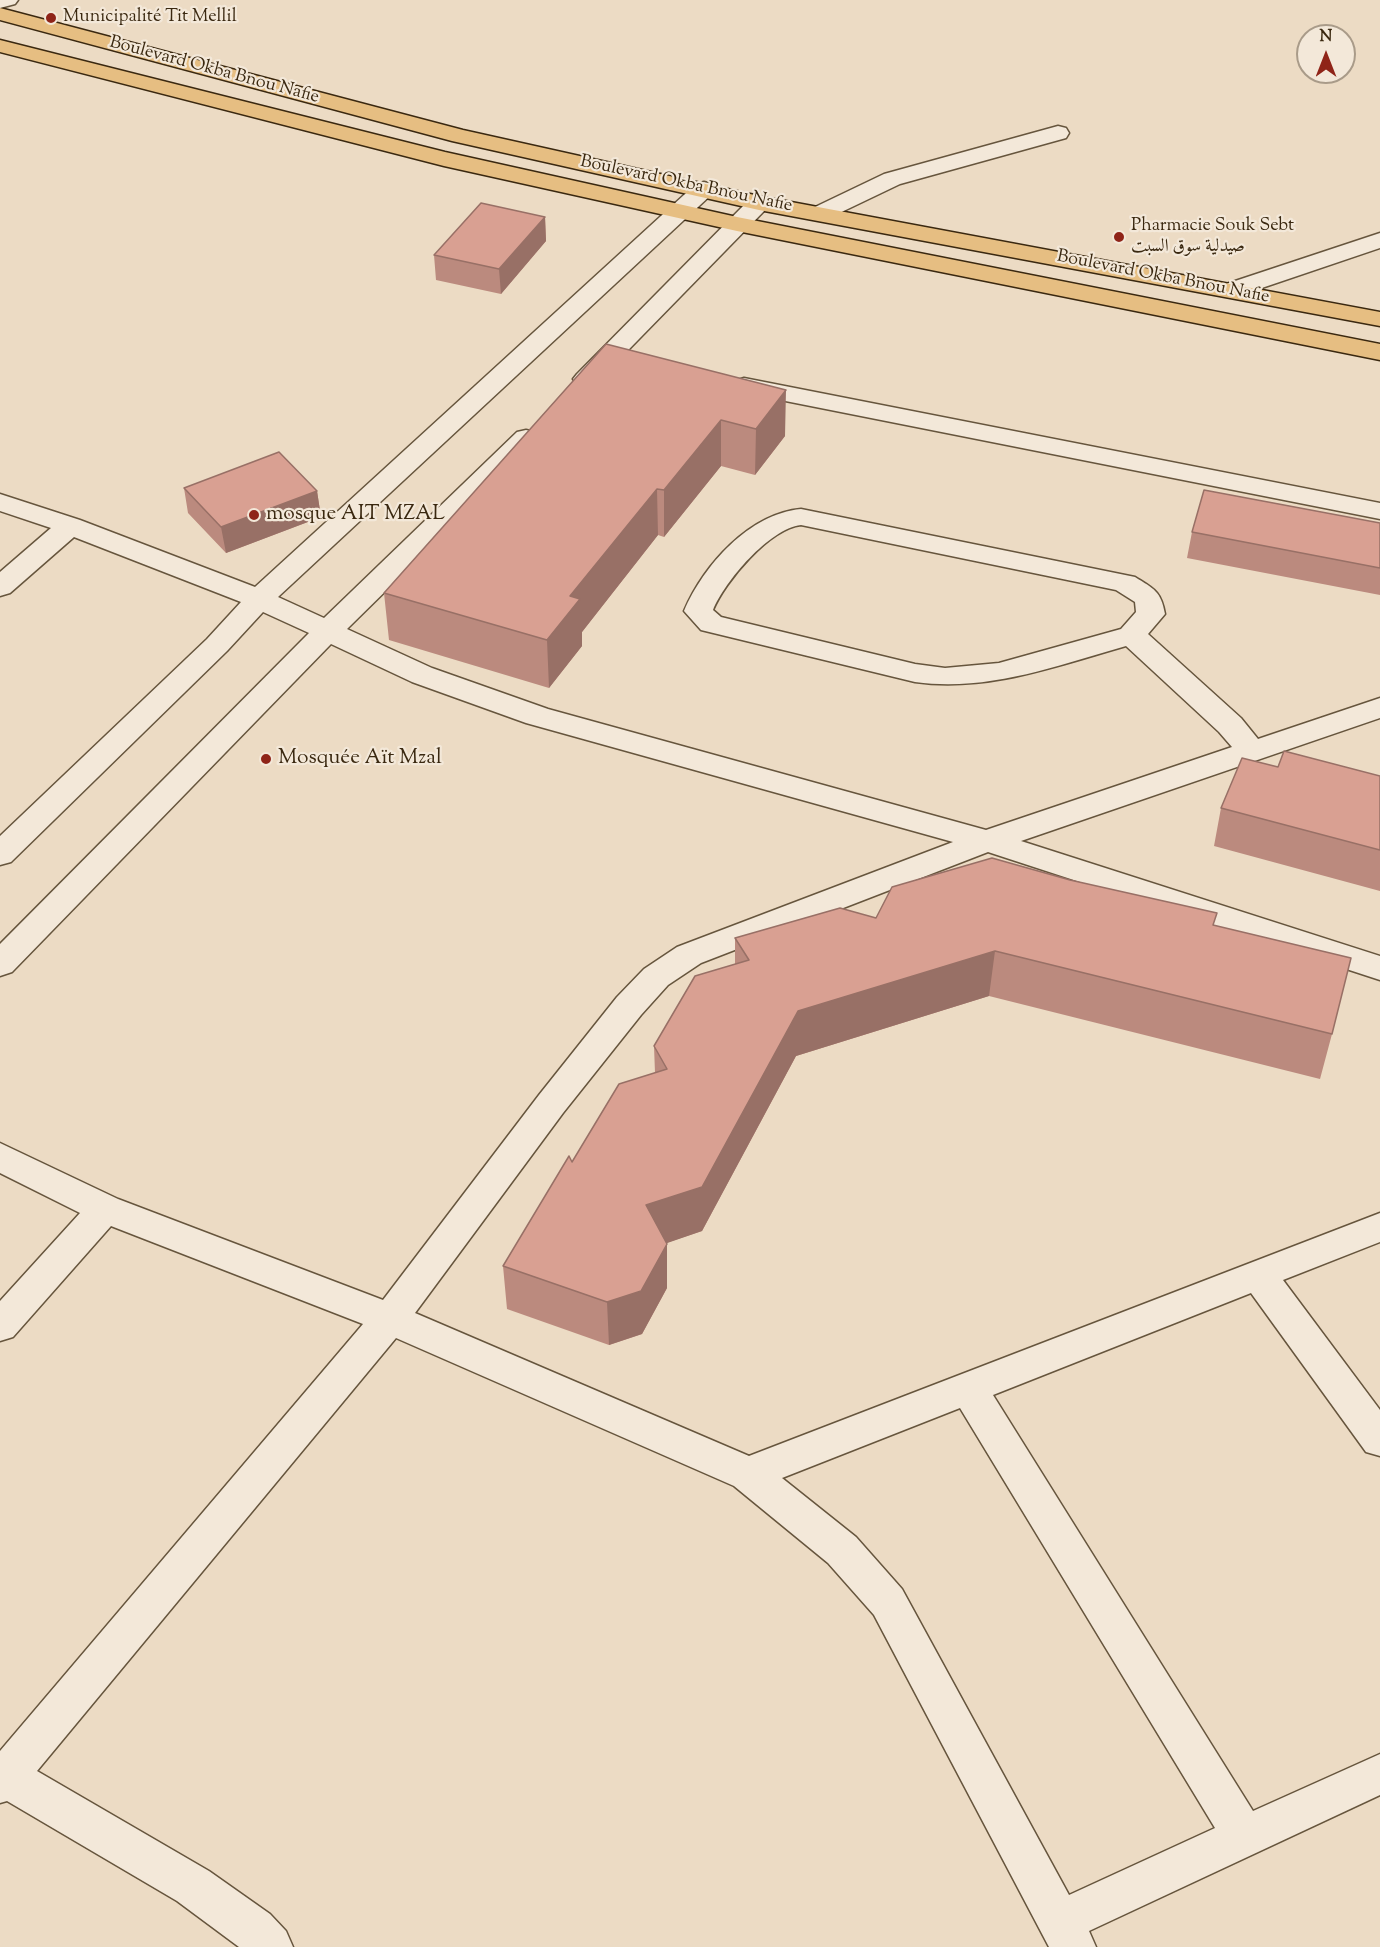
<!DOCTYPE html>
<html>
<head>
<meta charset="utf-8">
<style>
  body { margin:0 }
  #map { position:relative; width:1380px; height:1947px; overflow:hidden; background:#ecdbc4; font-family:"Sorts Mill Goudy",serif }
  canvas { display:block }
  .north { position:absolute; left:1296px; top:24px; width:60px; height:60px; box-sizing:border-box; background:#f3e8d9; border:2px solid #a99b89; border-radius:50%; rotate:0deg; font-size:16px; font-weight:700; line-height:24px; text-align:center; color:#3a2810 }
  .north::after { content:''; display:block; margin:auto; width:21px; height:27px; background:#8f2418; clip-path:polygon(50% 0,100% 100%,50% 72%,0 100%) }
</style>
</head>
<body>
<div id="map">
<canvas width="1380" height="1947"></canvas>
<div class="north">N</div>
</div>
<script>
const c = document.querySelector('canvas').getContext('2d');
c.lineJoin = 'round';
function strokePath(path, color, width, dash) {
  c.strokeStyle = color;
  c.lineWidth = width;
  c.lineCap = dash ? 'butt' : 'round';
  c.setLineDash(dash || []);
  c.stroke(path);
}
function fillPath(path, color) {
  c.fillStyle = color;
  c.fill(path, 'evenodd');
}
function drawText(font, color, halo, rows, align = 'center') {
  c.font = font + ' "Sorts Mill Goudy",Amiri,serif';
  c.lineWidth = 4.5;
  c.setLineDash([]);
  c.textBaseline = 'middle';
  c.strokeStyle = halo;
  c.fillStyle = color;
  for (const [text, x, y, turn = 0] of rows) {
    c.save();
    c.translate(x, y);
    c.rotate((+turn || 0) * Math.PI / 180);
    c.textAlign = isNaN(turn) ? turn : align;
    if (halo) c.strokeText(text, 0, 0);
    c.fillText(text, 0, 0);
    c.restore();
  }
}
const minor = new Path2D(`
  M0,0H18L15,4L0,8Z
  M1058,126L1066,128L1069,133L1066,138L900,184L829,218H813L809,213L813,208L884,174Z
  M704,182L712,184L716,189L712,194L278,597L324,618L517,432L526,430L535,432L539,438L535,444L347,629L432,668L548,709L986,830L1232,747L1219,732L1126,646C1056,666 988,692 915,682L701,630L684,611C704,565 749,514 801,509L1135,577C1154,589 1161,591 1165,614L1148,634L1241,718L1258,739L1380,698V718L1021,841L1380,956V980L988,852L701,963L668,985L641,1015L563,1113L415,1313L749,1456L1380,1213V1242L1283,1280L1380,1410V1456L1366,1452L1251,1293L993,1395L1253,1811L1380,1754V1795L1089,1931L1096,1947H1049L874,1615L828,1563L734,1486L396,1338L37,1771L209,1871L270,1914L286,1931L293,1947H239L177,1901L7,1801L0,1803V1751L363,1324L111,1226L13,1337L0,1341V1301L80,1213L0,1173V1143L118,1199L383,1300L539,1095L617,997L644,969L677,947L953,842L526,723L412,682L331,644L12,972L0,976V944L309,633L263,612L227,651L11,862L0,865V836L207,639L241,602L74,537L10,593L0,596V572L51,528L0,511V494L80,520L255,587L696,184ZM801,525L1116,590L1135,602L1136,612L1121,629L999,663L945,668L915,664L721,617L713,610C725,581 769,529 801,525ZM960,1408L1215,1828L1069,1895L902,1589L856,1537L782,1478Z
  M759,196L767,198L771,203L767,208L595,384L586,387L577,384L573,379L577,374L751,198Z
  M1380,233V248L1241,295L1232,297L1223,295L1220,290L1223,285Z
  M744,378L1380,503V519L735,391L731,386L735,381Z`);
const major = new Path2D(`
  M0,8L463,130L759,196L1380,312V326L759,210L452,141L0,20Z
  M0,40L445,152L737,217L1380,344V360L737,231L444,166L0,52Z`);
strokePath(minor, '#66553d', 3);
strokePath(major, '#3a2810', 3);
fillPath(minor, '#f3e8d9');
fillPath(major, '#e6be82');
fillPath(new Path2D(`
  M545,217L546,241L501,294L436,280L434,255Z
  M606,344L785,436L755,475L721,466L664,537L658,535L582,632V646L549,688L389,640L384,593Z
  M184,488L317,491L321,517L226,553L188,513Z
  M1380,523V595L1187,558L1192,532Z
  M1278,767L1380,776V891L1214,846L1221,808Z
  M876,918L1214,925L1332,1034L1320,1079L989,996L796,1056L702,1231L666,1243L667,1288L642,1334L609,1345L507,1309L503,1266L572,1162L655,1073L654,1046L735,964V938Z`), '#bb8a7e');
fillPath(new Path2D(`
  M545,217L546,241L501,294L499,269Z
  M786,390L785,436L755,475L756,429Z
  M721,420V466L664,537V490Z
  M657,489L658,535L582,632V646L549,688L547,640L570,596Z
  M317,491L321,517L226,553L221,527Z
  M995,951L989,996L796,1056L702,1231L647,1250L646,1205L798,1011Z
  M667,1244V1288L642,1334L609,1345L607,1302Z`), '#987066');
const building = new Path2D(`
  M481,203L545,217L499,269L434,255Z
  M606,344L786,390L756,429L721,420L664,490L657,489L570,596L580,599L547,640L384,593Z
  M279,452L317,491L221,527L184,488Z
  M1204,490L1380,523V568L1192,532Z
  M1284,751L1380,776V850L1221,808L1242,758L1278,767Z
  M992,858L1070,880L1217,913L1213,925L1351,958L1332,1034L995,951L798,1011L702,1187L646,1205L667,1244L641,1291L607,1302L503,1266L569,1156L572,1162L619,1084L667,1069L654,1046L695,976L749,960L735,938L840,908L876,918L892,887Z`);
fillPath(building, '#d9a092');
strokePath(building, '#987066', 1.5);
for (const [x, y, r, color] of [
  [51,18,6,"#8f2418"],
  [1119,237,6,"#8f2418"],
  [254,515,6,"#8f2418"],
  [266,759,6,"#8f2418"]
]) {
  const dot = new Path2D();
  dot.arc(x, y, r, 0, 2 * Math.PI);
  c.fillStyle = color;
  c.fill(dot);
  strokePath(dot, '#f3e8d9', 2);
}
drawText('18px', '#3a2810', '#f3e8d9', [
  ["Municipalité Tit Mellil",63,18],
  ["Pharmacie Souk Sebt",1131,227],
  ["صيدلية سوق السبت",1131,248]
], 'left');
drawText('18px', '#3a2810', '#f3e8d9', [
  ["Boulevard Okba Bnou Nafie",214,71,15],
  ["Boulevard Okba Bnou Nafie",686,185,12],
  ["Boulevard Okba Bnou Nafie",1163,278,11]
]);
drawText('21px', '#3a2810', '#f3e8d9', [
  ["mosque AIT MZAL",266,515],
  ["Mosquée Aït Mzal",278,759]
], 'left');
</script>
</body>
</html>
